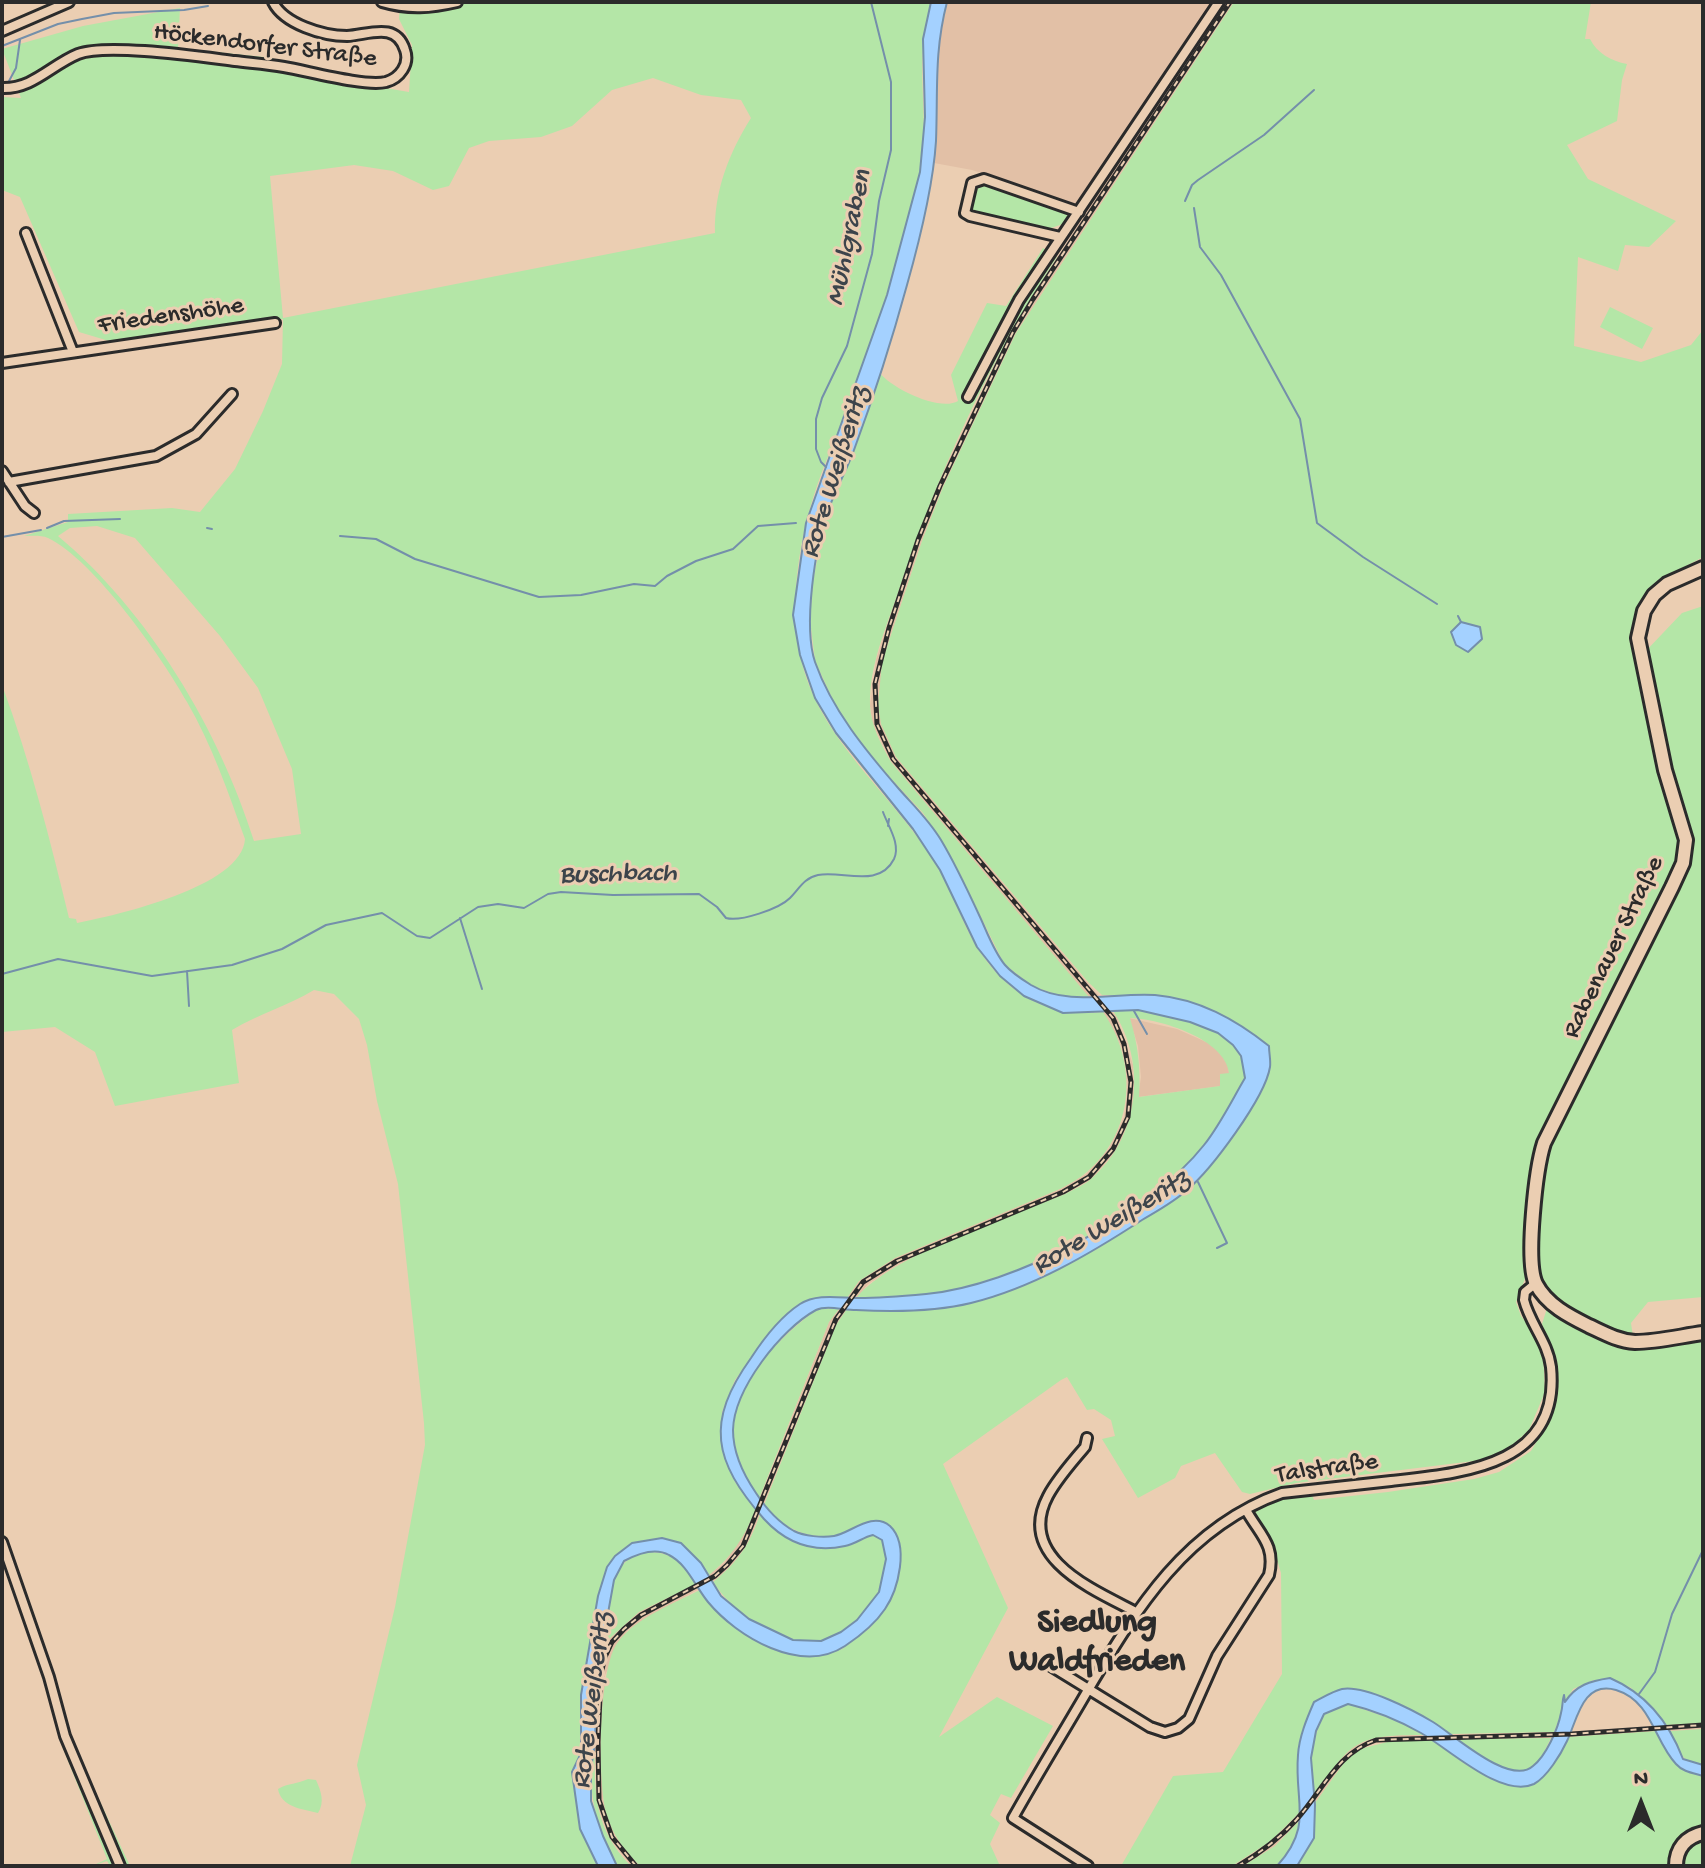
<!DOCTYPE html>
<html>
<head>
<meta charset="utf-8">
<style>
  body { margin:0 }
  #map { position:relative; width:1705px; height:1868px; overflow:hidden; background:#ebceb2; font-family:"Gochi Hand",sans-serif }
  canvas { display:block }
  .frame { position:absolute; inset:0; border:4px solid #2b2b2b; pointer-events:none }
  .north { position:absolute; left:1601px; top:1764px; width:80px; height:80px; -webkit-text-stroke:6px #ebceb2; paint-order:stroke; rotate:0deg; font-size:22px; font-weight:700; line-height:32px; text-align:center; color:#2b2b2b }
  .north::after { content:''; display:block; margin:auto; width:28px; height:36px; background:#2b2b2b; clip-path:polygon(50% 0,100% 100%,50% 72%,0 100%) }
</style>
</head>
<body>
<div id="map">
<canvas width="1705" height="1868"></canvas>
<div class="frame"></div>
<div class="north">N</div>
</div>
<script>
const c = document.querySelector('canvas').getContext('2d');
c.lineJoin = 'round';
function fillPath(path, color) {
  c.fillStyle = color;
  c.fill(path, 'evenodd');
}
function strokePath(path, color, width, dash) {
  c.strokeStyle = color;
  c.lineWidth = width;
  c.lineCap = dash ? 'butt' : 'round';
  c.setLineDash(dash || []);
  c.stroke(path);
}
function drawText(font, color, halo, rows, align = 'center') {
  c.font = font + ' "Gochi Hand",sans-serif';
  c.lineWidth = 6;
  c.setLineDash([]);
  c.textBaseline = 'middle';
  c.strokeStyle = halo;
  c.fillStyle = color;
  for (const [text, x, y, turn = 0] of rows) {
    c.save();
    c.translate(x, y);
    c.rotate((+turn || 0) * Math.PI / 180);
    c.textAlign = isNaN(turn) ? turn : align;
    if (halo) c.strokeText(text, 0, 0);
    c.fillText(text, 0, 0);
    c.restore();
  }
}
fillPath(new Path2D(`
  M947,2H1234L1016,333L943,487L922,541L882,662L896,757L1117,1017L1133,1065L1134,1098L1131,1118L1117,1150L1091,1180L1065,1194L898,1265L868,1284L836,1325L746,1549L731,1568L717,1579L645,1619L627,1631L605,1675L603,1799L615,1835L629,1856L640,1866H631L609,1838L596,1802L597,1674L609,1639L639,1612L698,1583L724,1563L751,1522L829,1322L859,1281L895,1258L1060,1189L1086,1174L1109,1148L1124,1117L1127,1097L1126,1066L1121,1046L1108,1020L891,762L873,725L870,706L876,660L915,539L936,486L1010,332L1088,209L972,170L934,163L937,48Z
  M1129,1018L1177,1029L1213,1045L1228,1063L1229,1074L1221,1086L1138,1097L1141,1077L1138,1046Z
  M1703,1723V1729L1674,1731L1547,1738L1391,1741L1376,1743L1360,1749L1346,1760L1318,1799L1275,1846L1243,1866H1232L1258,1850L1293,1820L1314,1796L1341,1756L1358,1744L1375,1738L1390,1735L1549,1733Z`), '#e2c0a6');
fillPath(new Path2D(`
  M400,2H931C928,14 925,26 924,38C918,83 930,131 919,176C900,253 878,329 851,403C843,423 833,443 825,464C802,522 788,592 800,654C817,741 898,797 940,871C954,895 962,923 977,947C1007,995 1048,1017 1103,1012C1138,1062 1135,1131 1087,1172C1079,1179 1069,1184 1060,1189L895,1258L859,1281L847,1298L824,1297L778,1323L735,1380L722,1412L735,1482L756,1509C745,1536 732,1557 709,1575L701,1563L681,1543H633L598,1596L581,1695V1753L572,1773L580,1829L598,1866H350L366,1805L357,1765L395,1607L425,1445L424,1423L398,1184L377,1101L367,1045L359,1019L334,994L314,990C287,1006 259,1014 232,1030L239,1083L115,1106L95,1052L55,1027L2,1032V685C30,761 50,839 69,918L76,919L77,923C117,915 242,887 245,839C228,792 212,745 187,702C162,657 94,560 48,538C41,535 32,536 24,536L68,522V514L172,508L200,512L235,469L263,411L282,364L283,319L109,341L79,332L20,197L2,190V97L21,98L2,49L83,26L180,8L178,48L273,58L272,69L409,92L412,45L399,19ZM653,78L701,95L741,100L751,118C729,153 714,191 715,233L283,318L270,176L354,165L393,171L433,190L449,186L469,148L489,141L541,137L572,126L612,90ZM97,526L135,538L220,636L258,688L292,769L301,834L254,841C219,729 148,611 58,536L70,528Z
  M1234,2H1591L1585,39H1590C1597,53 1611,61 1627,64L1622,80L1617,121L1567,145L1588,179L1676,221L1649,247L1625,245L1618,271L1578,257L1574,346L1641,362L1691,345L1703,330V557L1658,581L1648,590L1637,619L1681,828V857L1551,1118L1528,1271L1516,1302L1521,1316L1531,1328L1543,1352L1545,1392L1529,1430L1505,1452L1490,1459L1296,1483L1250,1494L1242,1492L1215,1453L1181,1466L1175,1478L1138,1498L1102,1439L1115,1436L1111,1420L1094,1409L1087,1410L1067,1377L1061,1380L943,1464L1008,1608L939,1737L997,1697L1053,1726L1011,1798L1001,1794L990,1815L1000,1823L990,1844L1000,1866H640C625,1852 613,1835 607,1816C597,1784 598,1667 618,1642C637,1617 673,1604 700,1590L708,1602L810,1657L842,1649L871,1627L900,1552L873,1520C860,1525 845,1535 832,1536C805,1539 780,1526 764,1505L836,1325L847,1309L925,1310L971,1303L1026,1285L1097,1249L1185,1193L1201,1178L1218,1156L1257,1096L1270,1068L1269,1046C1212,1001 1173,996 1102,995L1089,983L896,757L881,724L878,705L882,662L922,541L943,487L1016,333Z
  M980,184L1066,211L1068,216L1063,224L1048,229L974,213L970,207L975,189Z
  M1043,248L1057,257C989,362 937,474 898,593C886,628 869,666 870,705C871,726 881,744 891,762L1089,997H1064L1032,986L1004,964L956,866L939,837L923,813L869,755L848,725L836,707L815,661L810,620L813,580L827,512L854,452L880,373C891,388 940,412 958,401L951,375L987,303L1006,306Z
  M1610,307L1653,328L1642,349L1600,327Z
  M1703,606V1297L1648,1302L1631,1323L1633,1337L1560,1307L1541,1284L1535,1257L1542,1164L1545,1151L1686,864L1675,788L1644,653L1682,613Z
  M1138,1010C1170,1016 1221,1022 1239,1054C1243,1060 1244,1070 1245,1078C1232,1100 1220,1125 1204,1146C1147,1217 1035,1271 948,1291C919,1298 886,1297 856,1298C893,1254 1009,1217 1065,1194C1074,1189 1085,1185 1092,1178C1139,1138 1148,1063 1113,1011ZM1130,1018C1161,1019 1225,1039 1229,1073L1220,1074V1086L1139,1097C1141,1069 1138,1045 1130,1018Z
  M1548,1305L1643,1350L1703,1341V1723L1667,1725L1630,1687L1594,1680L1573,1689L1565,1703L1564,1695L1562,1712L1554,1732L1450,1734L1431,1721L1367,1692L1314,1702L1301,1811L1271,1841L1232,1866H1121L1173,1776L1223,1772L1282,1674L1281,1573L1271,1539L1257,1521L1255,1511L1258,1506L1289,1497L1312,1495L1314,1500L1388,1492L1474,1479L1499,1472L1531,1451L1548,1423L1558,1386L1550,1346L1542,1324Z
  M819,1308L839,1309L829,1322L759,1499C746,1478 734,1456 733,1430C733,1383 783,1333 819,1308Z
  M760,1514C784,1541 815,1556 850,1545C859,1542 864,1537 873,1535L882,1540C898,1580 862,1631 822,1641C785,1650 731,1611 713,1582C738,1562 750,1544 760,1514Z
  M2,1528L41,1645L55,1675L68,1733L130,1866H110L107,1861L92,1866L107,1859L59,1738L44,1678L2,1556Z
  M647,1552C674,1552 681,1562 696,1584L639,1612L609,1639L602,1657L614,1580C621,1563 628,1557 647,1552Z
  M1348,1704L1395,1720L1425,1735C1355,1735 1352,1741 1314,1796C1309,1767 1311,1740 1324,1714Z
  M1703,1729V1765C1678,1761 1681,1752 1670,1731Z
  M1657,1731C1671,1756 1674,1769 1703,1776V1866H1297L1305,1854L1315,1822V1803L1346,1760L1360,1749L1391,1741L1432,1740L1465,1764L1493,1778L1545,1774L1568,1737Z
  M1551,1738C1547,1746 1542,1758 1535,1765C1516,1784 1473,1751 1457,1739Z
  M595,1744C594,1792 594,1829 631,1866H617C595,1820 586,1795 595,1744Z
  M308,1779L316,1780C321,1791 325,1802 318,1813C302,1809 281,1807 278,1789C288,1783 298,1784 308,1779Z
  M1300,1820C1299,1838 1289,1853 1277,1866H1243L1275,1846Z`), '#b4e6a7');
const water = new Path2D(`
  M931,2H947C934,52 938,91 936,141C933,188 920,239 907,285C892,340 874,396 854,450C847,470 835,490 828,511C815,546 803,626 815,662C832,710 866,751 899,789C914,806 929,820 941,840C956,865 968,891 980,917C987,932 994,952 1005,965C1011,972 1023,980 1031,985C1068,1007 1115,992 1155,995C1199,999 1235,1019 1269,1046C1269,1053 1271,1061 1270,1067C1265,1098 1211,1170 1187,1190C1174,1202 1157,1211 1142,1220C1090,1254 1032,1288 971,1303C934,1312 893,1312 856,1310C843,1310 827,1305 816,1310C781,1329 734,1389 733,1430C733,1453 743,1474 756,1493C765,1507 778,1522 794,1531C804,1536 822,1538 834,1536C851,1533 872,1511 890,1526C910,1545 898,1590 885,1609C875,1624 860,1636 845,1646C801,1675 737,1637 708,1602C695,1586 687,1564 669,1555C655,1547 637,1554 624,1561L614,1580L597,1674L595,1744L591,1768V1801L603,1836L617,1866H598L580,1829L572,1772L581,1753V1695L598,1596L607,1567L615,1556L632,1543L662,1538L681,1543L701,1563L721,1596L749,1619L793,1640L821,1641L841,1632L857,1620L879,1592L886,1559L882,1540L873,1535C863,1537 856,1544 845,1546C813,1553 786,1543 764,1519C713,1461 705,1422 751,1358C764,1338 780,1317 800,1304C817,1293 840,1298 859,1298C881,1298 904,1296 926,1294C1013,1286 1149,1215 1204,1145C1220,1125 1232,1100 1245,1078L1241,1056L1233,1045L1218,1033L1190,1022L1138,1010L1063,1013L1024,996L1000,976L977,947L940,870L913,829L836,733L815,698L800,655L793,615L806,523L887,295L920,172L925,117L923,39Z
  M1461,622L1480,627L1482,639L1468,652L1456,645L1451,632Z
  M1610,1678C1647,1694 1669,1722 1683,1759L1703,1765V1776C1693,1773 1683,1772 1676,1764C1654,1741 1652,1701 1616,1690C1582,1680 1577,1721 1567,1741C1561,1754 1547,1777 1534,1784C1501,1799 1448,1748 1421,1733C1398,1720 1373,1710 1348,1704L1324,1714L1316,1731L1311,1758L1315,1805L1314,1838L1297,1866H1277C1314,1825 1294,1803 1298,1755C1299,1737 1307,1718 1314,1702C1322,1698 1333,1691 1342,1689C1365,1685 1413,1710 1433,1722C1453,1734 1510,1787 1533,1766C1546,1756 1558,1729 1561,1713C1563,1706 1562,1701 1564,1695L1565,1702C1576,1685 1590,1681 1610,1678Z`);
fillPath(water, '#a4d1ff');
strokePath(water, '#748faa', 2);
strokePath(new Path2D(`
  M2,46L58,24L82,19L114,13L184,10L208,6
  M9,81L16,68L20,40
  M1185,201L1192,185L1198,180L1264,135L1314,90
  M1194,208L1200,247L1221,275L1300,419L1317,523L1363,557L1437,604
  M826,467L821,462L816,449V419L822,398L847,346L872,254L879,201L891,150V82L871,2
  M47,528L64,521L120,519
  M207,528L212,529
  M340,536L376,539L415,559L539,597L581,595L634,584L655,586L667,576L696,561L733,549L758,526L796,523
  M2,537L41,530
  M1458,616L1461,622
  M888,826L889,819
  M460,918L482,989
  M187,971L189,1006
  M2,974L58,959L152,976L232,965L282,949L326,925L382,913L417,936L430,938L478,907L498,904L524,908L548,894L561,892L613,895L699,894L717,907L726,918C740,922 779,909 790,898C799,889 804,878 818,875C842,870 879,889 894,859C901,844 888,826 883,812
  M1134,1011L1147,1034
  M1198,1182L1227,1243L1217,1248
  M1639,1694L1655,1672L1672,1614L1703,1550`), '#748faa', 2);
const street = new Path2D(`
  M382,2C409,10 431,8 457,2
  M2,31L69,2
  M2,88C33,89 51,65 78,54C107,43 202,57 235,61C252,63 268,64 284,67C308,71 365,87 386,82C400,78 410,64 405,50C396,21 368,35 347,36C323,36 284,24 273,2
  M26,233L73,352
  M1060,237L970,216L965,213L972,183L984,179L1079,212
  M2,363L275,323
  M968,397L1019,300L1219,2
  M2,471L25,506L34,513
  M9,482L156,456L196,434L232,394
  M1087,1438L1085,1447C1072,1462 1057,1479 1048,1496C1015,1558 1094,1590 1136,1612
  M2,1542L49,1677L65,1736L120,1866
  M1046,1663L1150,1727L1165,1732L1178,1728L1189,1719L1217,1656L1269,1575C1276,1545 1260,1535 1246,1510
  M1088,1866L1013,1818C1037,1775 1063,1733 1088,1690C1137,1608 1186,1527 1282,1493C1318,1489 1354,1485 1391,1481C1463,1473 1561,1466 1551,1367C1548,1342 1530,1324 1524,1300L1525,1292L1536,1283`);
const secondary = new Path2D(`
  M1703,568L1667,584L1654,595L1644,611L1638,638L1665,770L1686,840L1683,863L1672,887L1544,1143C1536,1168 1525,1261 1536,1284C1547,1305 1569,1316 1589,1326C1604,1333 1618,1341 1635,1342C1657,1342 1681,1336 1703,1333
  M1676,1866C1676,1848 1686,1837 1703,1833`);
strokePath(street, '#2b2b2b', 14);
strokePath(secondary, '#2b2b2b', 18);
strokePath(street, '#ebceb2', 8);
strokePath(secondary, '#ebceb2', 12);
const rail = new Path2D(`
  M636,1866L612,1837L599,1800L598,1742L601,1674L605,1657L612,1642L624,1629L641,1615L715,1576L727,1565L743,1546L836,1319L863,1282L897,1261L1063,1192L1089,1177L1113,1149L1128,1117L1131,1082L1124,1044L1113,1018L893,759L877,724L875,684L889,628L918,540L940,486L1013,332L1033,299L1230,2
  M1238,1866C1260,1853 1280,1838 1297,1819C1323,1790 1337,1753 1376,1740L1572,1734L1703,1725`);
strokePath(rail, '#2b2b2b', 5);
strokePath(rail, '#ebceb2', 2, [6]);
drawText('26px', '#2b2b2b', '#ebceb2', [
  ["Höckendorfer Straße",265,47,7],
  ["Friedenshöhe",171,317,-8],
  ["Rabenauer Straße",1615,948,-64],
  ["Talstraße",1327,1470,-8]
]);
drawText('italic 28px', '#3d444b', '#ebceb2', [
  ["Mühlgraben",851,238,-78],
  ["Rote Weißeritz",837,473,-73],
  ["Buschbach",618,876,-1],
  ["Rote Weißeritz",1112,1224,-31],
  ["Rote Weißeritz",594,1701,-83]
]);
drawText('bold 34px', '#2b2b2b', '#ebceb2', [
  ["Siedlung",1097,1625],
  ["Waldfrieden",1097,1664]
]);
</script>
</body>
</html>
